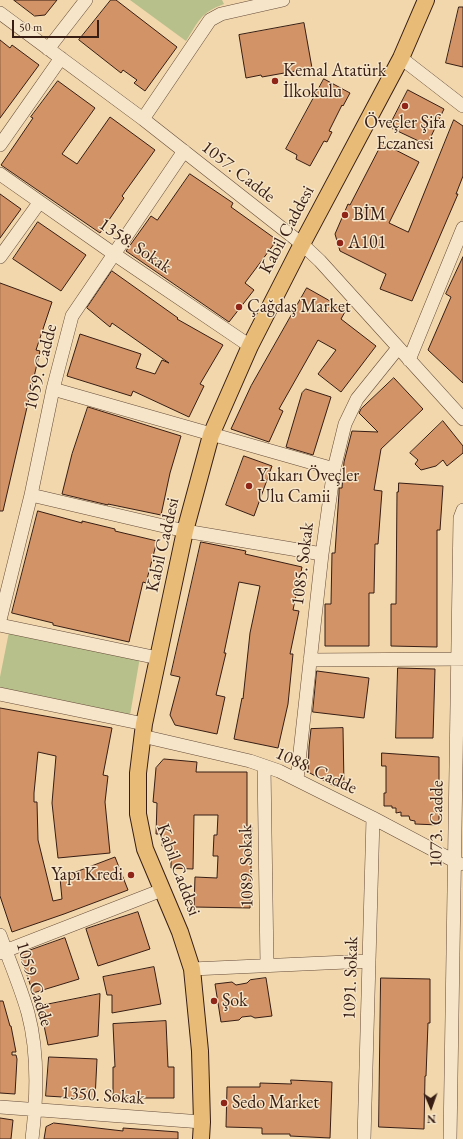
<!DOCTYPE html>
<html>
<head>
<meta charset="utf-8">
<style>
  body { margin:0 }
  #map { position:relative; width:463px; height:1139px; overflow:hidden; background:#f1d7ab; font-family:"EB Garamond",serif }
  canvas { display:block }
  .north { position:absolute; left:411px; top:1087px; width:40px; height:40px; -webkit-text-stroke:3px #f6e5c8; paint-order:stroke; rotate:178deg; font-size:11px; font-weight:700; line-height:16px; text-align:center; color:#371d14 }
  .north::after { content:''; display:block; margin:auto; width:14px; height:18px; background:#371d14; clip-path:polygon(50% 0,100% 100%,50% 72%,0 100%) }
  .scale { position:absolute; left:12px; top:20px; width:87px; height:18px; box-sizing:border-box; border:2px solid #371d14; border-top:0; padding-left:5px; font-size:12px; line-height:14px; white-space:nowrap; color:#371d14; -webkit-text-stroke:3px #f6e5c8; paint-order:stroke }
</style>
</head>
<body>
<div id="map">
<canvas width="463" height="1139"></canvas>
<div class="north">N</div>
<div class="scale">50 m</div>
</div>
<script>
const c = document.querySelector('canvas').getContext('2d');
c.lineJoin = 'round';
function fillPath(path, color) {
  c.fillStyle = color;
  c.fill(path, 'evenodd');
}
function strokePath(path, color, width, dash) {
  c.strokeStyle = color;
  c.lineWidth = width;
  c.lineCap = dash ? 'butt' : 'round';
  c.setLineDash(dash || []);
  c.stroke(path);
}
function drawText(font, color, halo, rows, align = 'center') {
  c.font = font + ' "EB Garamond",serif';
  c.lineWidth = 3;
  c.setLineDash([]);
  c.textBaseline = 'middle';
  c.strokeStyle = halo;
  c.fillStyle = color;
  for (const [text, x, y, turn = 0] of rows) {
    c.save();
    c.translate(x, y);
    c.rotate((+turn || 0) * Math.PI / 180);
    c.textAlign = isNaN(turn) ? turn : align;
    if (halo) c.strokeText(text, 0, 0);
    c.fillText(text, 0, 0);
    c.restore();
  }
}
fillPath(new Path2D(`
  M130,0H222L224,4C200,13 199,21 186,41Z
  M10,627L140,657L130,715L0,688V677Z`), '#b7bf8b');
const building = new Path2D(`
  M14,0H57L45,15L35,16Z
  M111,0H116L177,47L145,91L134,83L137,80L123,70L121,73L79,40Z
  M459,7H463V67L446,63Z
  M304,23L312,68L262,77L261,75L246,78L239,35Z
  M0,40L10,48L12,45L39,65L0,118Z
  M324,79L350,93L343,106L342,105L329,131L332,132L327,142L324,141L310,166L296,159L297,155L286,149Z
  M58,81L95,108L62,154L77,164L110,117L155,150L122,196L124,198L100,233L1,165L33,118L31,117Z
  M408,90L444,109L427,145L389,127Z
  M454,120L463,126V176L456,194H458L412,301L380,289L386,274L340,251L335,234L348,204L350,205L382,143L419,162L389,223L408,232Z
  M190,174L233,203L231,207L277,240L245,283L254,290L229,322L126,251L151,216L157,220Z
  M0,194L21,209L0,238Z
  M38,222L86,255L61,291L13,259Z
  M463,257V383L428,350L451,297L446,294Z
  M112,271L178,318L177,319L223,345L200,384L204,386L189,417L133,391L131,396L67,376L80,334L141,354L136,368L155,374L162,360L169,363L112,323L110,327L87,308Z
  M0,283L52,302L36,350L40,351L3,511H0Z
  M307,288L346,310L341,319L376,346L341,392L318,374L336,350L318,340L279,409L283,411L269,442L231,429L251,386Z
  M394,378L423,409L381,449L374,490L382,491L378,544H375L374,593H369V646H325V604H331L332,553H335L339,493V488H342L344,462L352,431L378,432L359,413L361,409Z
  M306,389L331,397L313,455L286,447L302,393Z
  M88,407L181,436L170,473L161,515L108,504V505L62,494L72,454Z
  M443,421L463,446V453L447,466L443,460L436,466L421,470L415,464L418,460L410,453Z
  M244,456L272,466L254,516L226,505Z
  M399,483L443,486L440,530H437V647L391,646V604H396L397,492H398Z
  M38,511L82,523V521L115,529V531L157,541L146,583L143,582L129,642L53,625V623L12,613Z
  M201,542L246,551L245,554L302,567L293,610L299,611L290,654H293L288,704L278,748L234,739L242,698L243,699L250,633L260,586L239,582L224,653H226L216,695L225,697L217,734L175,725L170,715L180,677L171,675Z
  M398,668L435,669L433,738H396Z
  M317,671L369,678L364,718L313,712Z
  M0,708L112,728L103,775L108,776L105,802L110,853L58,858L52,803L56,756L38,752L34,793V802H37L38,840L53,901L62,899L60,878L115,857L128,890L64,914L12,932L0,896Z
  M343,728L344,785L334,786L308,772L309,747L311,729Z
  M382,753L439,757V825L415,824V821L410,820L409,816H401V812L396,813V808H392V806H384V793H386V766H382Z
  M164,759L197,762L196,772H247V827H252L250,908L194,907L195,877L217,878L218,856H213L214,835H217L218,815H194L193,869L171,868V846H162V834H156L157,803L153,802L156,768Z
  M138,912L150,949L98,966L86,929Z
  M65,938L79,979L33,993L20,954Z
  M154,967L161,1004L112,1013V995H107L103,977Z
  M266,978L272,1016L255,1018L251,1016L242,1017L239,1020L221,1022L215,984L232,982L236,985L247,983L250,980Z
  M381,978L430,979V1023H428L426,1076H425L424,1129L379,1127Z
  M100,994L98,1036L48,1045L40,1006Z
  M0,1001H3L10,1026H11L16,1052H12V1055H16L17,1059L15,1094L0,1093Z
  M166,1021L168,1067H174V1098H113V1067H115L113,1024Z
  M49,1057L97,1059L95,1099L46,1096Z
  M291,1080L332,1082L330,1138L290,1136V1134H262V1128L226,1127L227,1087H260V1083L291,1084Z
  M0,1118L13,1120L11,1139H0Z
  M54,1123L123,1131V1128L178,1132V1139H44L46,1127Z`);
fillPath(building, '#d29466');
strokePath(building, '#371d14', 1);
const minor = new Path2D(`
  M0,13L143,119L302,244L320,261L463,419
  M48,49L86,0
  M401,58L463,106
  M143,119L210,20L221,14L283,0
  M0,145L61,58
  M0,174L114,254L250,346
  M0,257L39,203
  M409,360L463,228
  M53,389L334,469
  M31,495L185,531L322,554
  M0,620L31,495L53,389L72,316L184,151
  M0,625L158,658
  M310,660L463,659
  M0,694L144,724
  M142,736L250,761L279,771L373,818L460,864
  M264,766L267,965
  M297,779L322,554L334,469L345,424L357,399L398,348
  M0,935C9,960 21,988 28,1013C39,1054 37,1098 32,1139
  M0,953L162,890
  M192,969L369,961
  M0,1107L202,1122
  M364,1139L373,818
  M450,1139L460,518L463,510`);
const major = new Path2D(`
  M201,1139L202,1122L200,1051L192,969L180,932L145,849L138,814V773L144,724L185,531L211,435L250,346L302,244L401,58L426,0`);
strokePath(minor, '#664c3a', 14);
strokePath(major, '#371d14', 18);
strokePath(minor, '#f6e5c8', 13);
strokePath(major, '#e8bc76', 16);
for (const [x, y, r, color] of [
  [275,81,4,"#8f2418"],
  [405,106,4,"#8f2418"],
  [345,215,4,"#8f2418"],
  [340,243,4,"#8f2418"],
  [239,307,4,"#8f2418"],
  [249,486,4,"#8f2418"],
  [131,875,4,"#8f2418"],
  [214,1001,4,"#8f2418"],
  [224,1103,4,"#8f2418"]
]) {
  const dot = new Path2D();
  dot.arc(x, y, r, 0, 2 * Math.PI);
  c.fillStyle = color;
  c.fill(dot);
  strokePath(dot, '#f6e5c8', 1.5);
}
drawText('18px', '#371d14', '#f6e5c8', [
  ["Kemal Atatürk",283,71],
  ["İlkokulu",283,92],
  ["Öveçler Şifa",405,123,"center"],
  ["Eczanesi",405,144,"center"],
  ["BİM",353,215],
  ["A101",348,243],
  ["Çağdaş Market",247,307],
  ["Yukarı Öveçler",257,476],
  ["Ulu Camii",257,497],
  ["Yapı Kredi",123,875,"right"],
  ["Şok",222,1001],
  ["Sedo Market",232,1103]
], 'left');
drawText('18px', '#371d14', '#f6e5c8', [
  ["1057. Cadde",238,172,38],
  ["Kabil Caddesi",287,230,-62],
  ["1358. Sokak",135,246,34],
  ["1059. Cadde",41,367,-76],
  ["Kabil Caddesi",163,545,-77],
  ["1085. Sokak",303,564,-83],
  ["1088. Cadde",316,771,25],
  ["1073. Cadde",437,824,-89],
  ["1089. Sokak",247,866,-91],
  ["Kabil Caddesi",178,870,70],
  ["1091. Sokak",351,978,-88],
  ["1059. Cadde",34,984,73],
  ["1350. Sokak",103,1096,4]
]);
</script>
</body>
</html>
